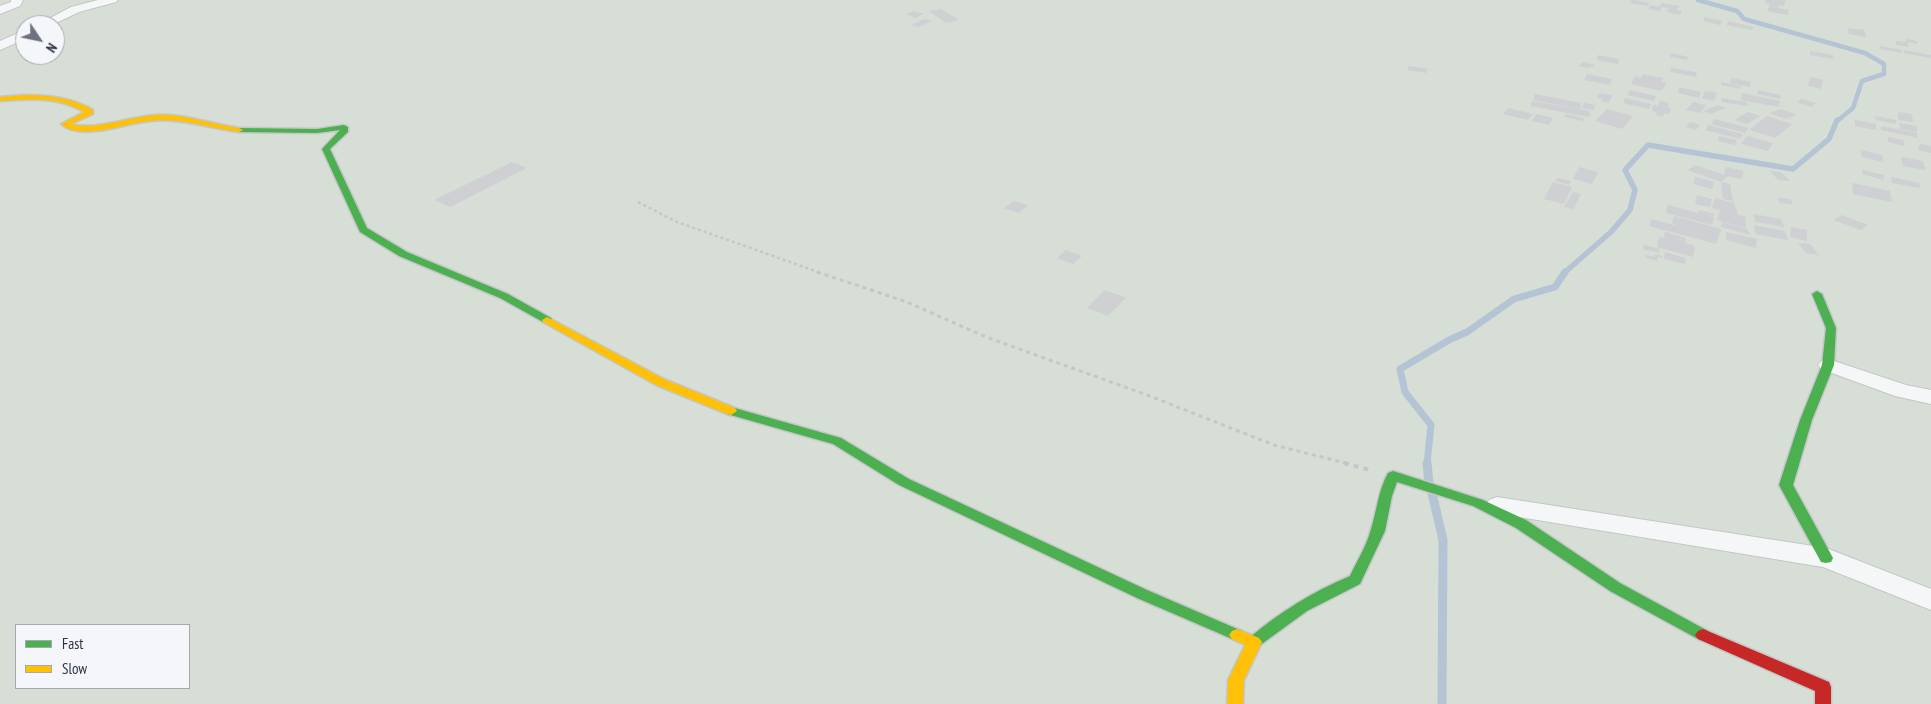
<!DOCTYPE html>
<html>
<head>
<meta charset="utf-8">
<style>
  body { margin:0 }
  #map { position:relative; width:1931px; height:704px; overflow:hidden; background:#e6e8ea; font-family:"PT Sans Narrow",sans-serif }
  canvas { display:block }
  .legend { position:absolute; left:15px; top:624px; width:175px; height:65px; box-sizing:border-box; background:#f4f6f9; border:1px solid #a4a8b1; margin:0; padding:6px 9px; list-style:none; font-size:15px; color:#2b3445 }
  .legend li { display:flex; align-items:center; gap:10px; height:25px }
  .legend b { width:25px; border:1px solid #a4a8b1 }
  .north { position:absolute; left:15px; top:15px; width:50px; height:50px; box-sizing:border-box; background:#f4f6f9; border:1px solid #a4a8b1; border-radius:50%; rotate:124deg; font-size:14px; font-weight:700; line-height:20px; text-align:center; color:#2b3445 }
  .north::after { content:''; display:block; margin:auto; width:18px; height:22px; background:#6c737f; clip-path:polygon(50% 0,100% 100%,50% 72%,0 100%) }
</style>
</head>
<body>
<div id="map">
<canvas width="1931" height="704"></canvas>
<ul class="legend">
<li><b style="height:6px;background:#4caf50"></b>Fast</li>
<li><b style="height:6px;background:#ffc107"></b>Slow</li>
</ul>
<div class="north">N</div>
</div>
<script>
const c = document.querySelector('canvas').getContext('2d');
c.lineJoin = 'round';
function fillPath(path, color) {
  c.fillStyle = color;
  c.fill(path, 'evenodd');
}
function strokePath(path, color, width, dash) {
  c.strokeStyle = color;
  c.lineWidth = width;
  c.lineCap = dash ? 'butt' : 'round';
  c.setLineDash(dash || []);
  c.stroke(path);
}
fillPath(new Path2D(`
  M0,0H1931V704H0ZM25,25H55V55H25ZM16,625H189V688H16Z`), '#d6ded6');
strokePath(new Path2D(`
  M1698,0L1737,11L1744,19L1865,53L1884,64V74L1862,81L1853,108L1836,122`), '#b4c4d5', 4.5);
strokePath(new Path2D(`
  M1564,273L1611,232L1630,210L1635,190L1625,170L1648,145L1793,169L1829,139L1837,120`), '#b4c4d5', 5.5);
strokePath(new Path2D(`
  M1427,464L1431,425L1405,392L1400,369L1449,340L1467,332L1514,299L1555,287L1565,272`), '#b4c4d5', 7);
strokePath(new Path2D(`
  M1427,463L1429,483
  M1432,493L1443,540L1442,704`), '#b4c4d5', 9);
fillPath(new Path2D(`
  M1631,0H1634L1649,3L1648,6L1630,3Z
  M1766,0H1785L1784,6L1778,5V8L1789,10L1788,15L1767,11L1770,4L1765,3Z
  M1662,3L1679,6L1677,10L1682,11L1680,15L1666,12L1669,8L1662,7L1660,11L1648,9L1650,5L1659,7Z
  M941,9L959,20L946,23L929,11Z
  M914,11L924,14L915,18L906,14Z
  M1705,17L1722,21L1720,25L1703,21Z
  M925,19L932,21L918,27L911,25Z
  M1729,21L1754,27L1751,30L1726,25Z
  M1847,28L1864,30L1866,37L1849,34Z
  M1906,39L1917,41V44L1908,42V47L1896,45V41L1906,42Z
  M1880,46L1902,50V53L1880,49Z
  M1904,50L1931,55V58L1904,53Z
  M1810,51L1833,55V59L1810,55Z
  M1671,53L1688,57L1687,60L1670,57Z
  M1598,55L1619,59L1618,64L1597,60Z
  M1583,62L1595,65L1594,67L1590,66L1589,68L1578,66Z
  M1409,66L1428,69L1426,73L1407,70Z
  M1670,68L1696,72L1697,77L1671,72Z
  M1587,74L1612,79L1610,85L1584,80Z
  M1643,74L1663,78L1661,82L1666,83L1664,88L1661,91L1631,84L1635,76L1641,78Z
  M1810,77L1823,80L1821,89L1808,86Z
  M1731,78L1751,82L1750,87L1730,83Z
  M1721,82L1741,86V89L1721,85Z
  M1679,87L1701,92L1699,98L1678,93Z
  M1630,90L1656,96L1654,101L1627,95Z
  M1758,90L1781,95L1780,99L1757,94Z
  M1705,91L1717,93L1714,101L1702,98Z
  M1599,93L1612,95L1609,103L1601,101L1602,98H1597Z
  M1742,93L1780,101L1779,107L1741,100Z
  M1535,94L1581,103L1580,109L1533,100Z
  M1625,98L1651,104L1649,109L1623,103Z
  M1721,98L1746,102L1748,106L1722,102Z
  M1801,99L1816,103L1811,107L1797,102Z
  M1532,101L1590,111L1589,117L1530,106Z
  M1660,101L1669,103L1668,108H1671L1669,114L1664,113L1663,117L1655,115L1657,112L1652,111L1653,105L1658,106Z
  M1693,102L1706,105L1700,113L1686,110Z
  M1584,103L1595,105L1593,110L1582,108Z
  M1718,105L1726,108L1711,114L1703,111Z
  M1508,108L1533,114L1528,120L1503,114Z
  M1607,109L1633,116L1622,129L1595,121Z
  M1781,109L1797,115L1785,119L1769,113Z
  M1748,112L1760,116L1747,124L1734,120Z
  M1898,112L1912,114L1913,122L1898,120Z
  M1536,114L1553,118L1549,125L1532,121Z
  M1565,114L1584,118L1583,121L1564,117Z
  M1767,116L1792,124L1775,138L1749,130Z
  M1875,116L1896,120V124L1876,120Z
  M1715,119L1748,128L1745,133L1711,124Z
  M1855,120L1876,124V130L1855,126Z
  M1690,122L1700,125L1696,130L1686,127Z
  M1899,123L1917,126V132L1900,129Z
  M1708,125L1743,134L1740,139L1705,130Z
  M1881,126L1917,133L1918,138L1881,130Z
  M1719,136L1737,140L1735,145L1718,141Z
  M1747,136L1773,143L1768,151L1741,144Z
  M1888,137L1904,140V146L1888,142Z
  M1920,144L1931,146V153L1918,150Z
  M1861,150L1882,155L1883,162L1862,157Z
  M1901,157L1923,161L1926,170L1903,166Z
  M512,162L527,168L450,207L434,200Z
  M1695,165L1724,175L1726,167L1744,171L1742,179L1728,176L1721,182L1688,170Z
  M1579,167L1598,172L1592,184L1573,179Z
  M1863,170L1884,175L1883,180L1862,174Z
  M1770,171L1781,172L1790,181L1778,180Z
  M1695,177L1714,182L1712,189L1693,184Z
  M1891,177L1919,183L1920,188L1892,183Z
  M1557,178L1571,181L1569,185L1555,181Z
  M1553,182L1572,187L1564,204L1544,199Z
  M1721,182L1730,184L1733,201L1723,199Z
  M1852,183L1890,191L1892,202L1853,194Z
  M1573,192L1581,194L1573,209L1564,207Z
  M1697,195L1712,199L1710,207L1695,204Z
  M1715,198L1734,203L1738,215L1745,216L1746,228L1717,220L1720,210L1712,208Z
  M1777,198L1790,199L1793,204L1780,203Z
  M1014,201L1028,205L1019,213L1004,208Z
  M1668,205L1698,213L1699,210L1714,214V216L1704,214L1714,217L1712,225L1666,213Z
  M1753,214L1781,219L1784,227L1756,222Z
  M1842,215L1868,225L1860,230L1834,220Z
  M1674,216L1721,229L1716,244L1649,226L1651,219L1678,226L1672,223Z
  M1722,222L1746,229L1751,235L1721,227Z
  M1753,225L1785,231L1788,240L1756,234Z
  M1791,227L1807,230V241L1790,237Z
  M1665,232L1686,238L1685,243L1695,246L1693,257L1657,247L1659,237L1664,238Z
  M1726,232L1757,239L1756,248L1726,240Z
  M1798,243L1810,244L1818,255L1806,253Z
  M1644,245L1660,249L1659,253L1643,249Z
  M1066,250L1082,256L1073,264L1057,258Z
  M1665,252L1686,258L1685,264L1664,259Z
  M1655,254L1663,256L1662,258L1658,257L1657,261L1645,257L1646,255L1654,257Z
  M1105,290L1126,298L1108,316L1087,308Z`), '#ced0d3');
const street = new Path2D(`
  M11,0H23L20,6L0,14V6L11,2Z
  M98,0H118L116,2L79,12L52,25H37L71,7Z
  M25,30V39L0,50V41Z
  M1828,359L1906,385L1931,390V404L1895,396L1821,369L1818,365L1821,361Z
  M1497,497L1826,548L1931,589V610L1823,567L1489,512L1485,506L1489,500Z`);
const fast = new Path2D(`
  M344,125L348,127V132L330,149L367,228L407,252L508,294L551,318L552,320L551,322H543L500,298L399,256L360,232L322,149L340,130L317,133L239,132L235,130L239,128L317,129Z
  M1817,291L1822,294L1836,328L1834,365L1812,420L1793,485L1833,558L1831,562L1826,563L1821,562L1779,485L1800,420L1822,365L1826,328L1812,294Z
  M731,407L841,438L909,479L1147,590L1242,631L1245,635L1242,639L1237,641L1137,598L899,485L833,444L727,414L725,411Z
  M1393,471L1483,500L1526,520L1620,583L1708,631L1711,635L1708,639L1703,641L1698,639L1610,591L1516,528L1473,506L1397,482L1392,496L1385,531L1360,584L1307,611L1259,646L1254,648L1249,646L1246,642L1249,638C1280,612 1312,592 1350,576C1357,561 1367,545 1371,529C1377,510 1378,491 1388,473Z`);
const slow = new Path2D(`
  M23,95C48,95 71,97 93,110V114L71,124L74,125C101,129 128,117 155,115C183,113 211,124 239,128L243,130L239,132C207,128 176,116 143,122C121,125 79,141 61,124L84,112C59,96 28,99 0,101V97Z
  M547,317L664,379L735,408L737,411L731,415L727,414L656,385L543,322L542,320Z
  M1237,629L1259,638L1262,642L1244,680L1243,704H1227L1228,680L1245,645L1232,639L1229,635L1232,631Z`);
const jam = new Path2D(`
  M1703,629L1829,682L1831,687V704H1815V691L1698,639L1695,635L1698,631Z`);
strokePath(street, '#c4c6c8', 2);
strokePath(fast, '#c4c6c8', 3);
strokePath(slow, '#c4c6c8', 3);
strokePath(jam, '#c4c6c8', 3);
strokePath(new Path2D(`
  M638,202L677,222L821,273`), '#c5c6ca', 2.5, [3, 3]);
strokePath(new Path2D(`
  M817,272L907,302L986,337L1147,395L1274,445L1349,464`), '#c5c6ca', 3, [4, 4]);
strokePath(new Path2D(`
  M1344,463L1370,470`), '#c5c6ca', 4, [5, 5]);
fillPath(street, '#f5f6f7');
fillPath(fast, '#4caf50');
fillPath(slow, '#ffc107');
fillPath(jam, '#c62828');
</script>
</body>
</html>
